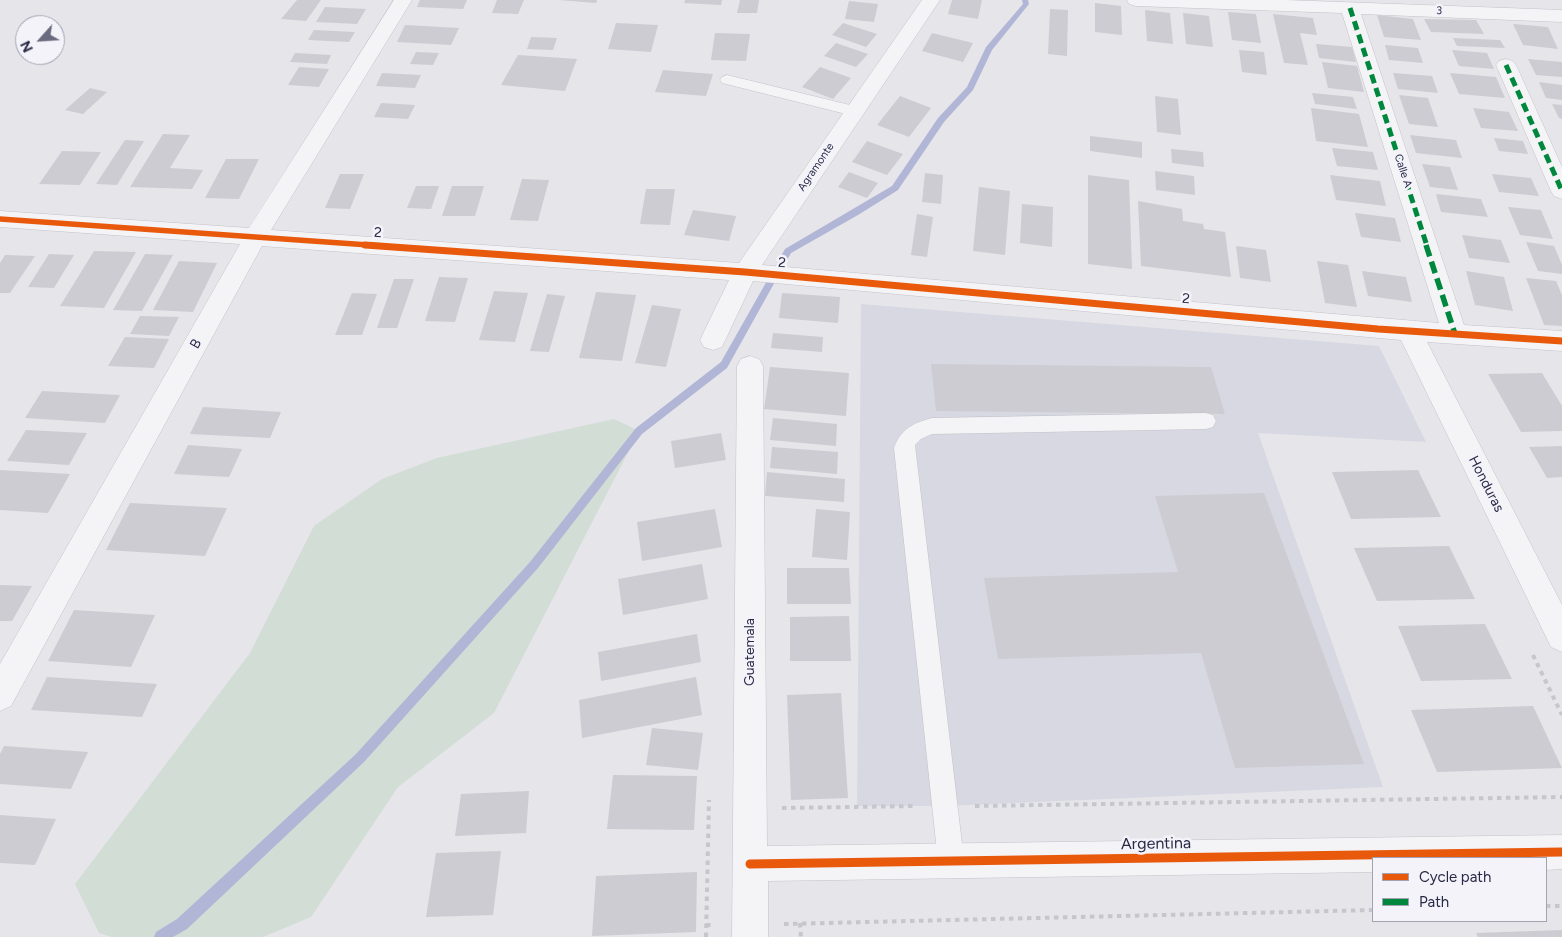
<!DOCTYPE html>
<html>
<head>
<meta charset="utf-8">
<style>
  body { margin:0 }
  #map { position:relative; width:1562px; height:937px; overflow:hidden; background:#e5e5ea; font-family:Figtree,sans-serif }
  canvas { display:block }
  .legend { position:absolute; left:1372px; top:857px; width:175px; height:65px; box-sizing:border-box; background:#f3f3f9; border:1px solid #a2a2b1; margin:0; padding:6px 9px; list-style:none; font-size:15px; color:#292946 }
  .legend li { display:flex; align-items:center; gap:10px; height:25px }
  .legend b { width:25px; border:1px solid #a2a2b1 }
  .north { position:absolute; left:15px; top:15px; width:50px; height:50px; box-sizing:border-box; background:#f3f3f9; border:1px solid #a2a2b1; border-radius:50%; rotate:244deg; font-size:14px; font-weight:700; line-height:20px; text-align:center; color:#292946 }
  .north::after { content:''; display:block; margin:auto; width:18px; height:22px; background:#6b6b7f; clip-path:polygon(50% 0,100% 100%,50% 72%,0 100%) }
</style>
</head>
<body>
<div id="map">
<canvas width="1562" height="937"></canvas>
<ul class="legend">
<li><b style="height:6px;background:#e8590c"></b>Cycle path</li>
<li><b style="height:6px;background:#00873e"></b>Path</li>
</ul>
<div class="north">N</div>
</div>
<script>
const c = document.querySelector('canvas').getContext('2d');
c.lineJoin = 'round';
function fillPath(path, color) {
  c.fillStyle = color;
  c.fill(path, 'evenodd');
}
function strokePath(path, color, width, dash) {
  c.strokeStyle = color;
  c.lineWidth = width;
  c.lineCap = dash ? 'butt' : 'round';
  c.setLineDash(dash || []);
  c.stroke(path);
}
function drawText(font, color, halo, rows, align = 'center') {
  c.font = font + ' Figtree,sans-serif';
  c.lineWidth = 5;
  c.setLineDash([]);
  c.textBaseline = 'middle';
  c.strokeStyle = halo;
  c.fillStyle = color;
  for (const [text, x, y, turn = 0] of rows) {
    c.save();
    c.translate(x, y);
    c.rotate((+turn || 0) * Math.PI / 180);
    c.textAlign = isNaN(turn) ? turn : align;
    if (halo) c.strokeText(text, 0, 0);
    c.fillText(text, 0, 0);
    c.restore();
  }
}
fillPath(new Path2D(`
  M861,304L1379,346L1426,442L1258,433L1383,787L945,806H857Z`), '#d8d8e2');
fillPath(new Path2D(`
  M614,419L639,431L494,713L398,787L311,917L263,937H112L99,933L75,884L250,653L314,526L382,479L437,458Z`), '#d2ddd6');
fillPath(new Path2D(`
  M1022,0H1028L1029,4L992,50L973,90L944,122L898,190L858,215L791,253L727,368L642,434L538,568L364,762L187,929L173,937H154L156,932L177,919L356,754L530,562L636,428L721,362L785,249L892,186L938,118L967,87L986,47L1023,4Z`), '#b2b6d6');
fillPath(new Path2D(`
  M297,0H321L306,21L281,19Z
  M420,0H467L463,9L417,7Z
  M497,0H524L518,14L492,13Z
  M559,0H597L596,3Z
  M685,0H722L721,5L684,3Z
  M740,0H759L757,13H737Z
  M952,0H982L978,19L948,14Z
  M849,1L878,4L874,22L845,19Z
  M1095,3L1121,6L1122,35L1095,32Z
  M325,7L366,9L357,24L316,22Z
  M1050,9L1068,10L1067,56L1048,54Z
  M1145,10L1170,13L1173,44L1147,41Z
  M1228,12L1256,14L1261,43L1232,40Z
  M1183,13L1209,16L1213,47L1186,44Z
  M1273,14L1313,18L1317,35L1300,33L1308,65L1284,63Z
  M1377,15L1413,19L1421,40L1384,37Z
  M1424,19L1476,20L1484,34L1431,32Z
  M616,23L658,25L651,52L608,49Z
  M843,23L877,34L866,47L832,35Z
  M1513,24L1548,27L1558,49L1523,45Z
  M405,25L459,28L451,45L397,42Z
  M314,30L355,32L349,42L308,40Z
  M715,33L750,34L746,61L711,60Z
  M932,33L973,43L963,62L922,51Z
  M531,37L557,38L553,50L527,49Z
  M1453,38L1500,40L1505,48L1457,46Z
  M836,43L868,54L856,67L824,56Z
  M1316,44L1352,47L1356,62L1319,58Z
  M1385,45L1418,48L1423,63L1389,60Z
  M1239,50L1264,52L1267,75L1242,72Z
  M1452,50L1487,53L1494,69L1459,66Z
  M416,52L439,53L433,65L410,64Z
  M295,53L331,55L327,64L290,62Z
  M518,55L577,59L565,91L501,85Z
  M1528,59L1562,62V77L1536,75Z
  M1322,62L1357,66L1364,92L1328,88Z
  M299,67L329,69L319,87L288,85Z
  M820,67L851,78L833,99L802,87Z
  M663,70L713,74L706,96L655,92Z
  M382,73L421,75L415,88L376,86Z
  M1393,73L1432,76L1438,93L1398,89Z
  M1450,73L1496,77L1505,98L1459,94Z
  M1539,82L1562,85V100L1546,98Z
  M90,88L107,92L83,114L65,110Z
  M1312,93L1353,97L1357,109L1315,104Z
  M1399,95L1428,98L1438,127L1409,124Z
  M900,96L931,108L909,137L877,125Z
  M1155,96L1178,99L1181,135L1157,132Z
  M381,103L415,105L408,119L374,117Z
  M1552,104L1562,105V119L1559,118Z
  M1311,108L1359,114L1368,147L1316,141Z
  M1473,108L1509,112L1518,131L1481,128Z
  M163,134L190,135L170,168L203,170L192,189L130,187Z
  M1410,135L1456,140L1462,158L1416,153Z
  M1090,136L1142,142V158L1090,151Z
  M1494,138L1523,141L1528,154L1499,151Z
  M125,140L144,141L117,185L96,184Z
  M867,141L903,154L887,175L852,162Z
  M1332,148L1373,152L1378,170L1337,166Z
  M1171,149L1203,152L1204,167L1172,163Z
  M62,151L101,152L80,185L39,184Z
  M226,159H259L239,199L205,198Z
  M1422,164L1450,167L1458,190L1430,187Z
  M1155,171L1194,176L1195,195L1156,190Z
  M849,172L878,183L867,198L838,187Z
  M925,173L943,175L941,204L922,202Z
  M340,174H364L350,209L325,208Z
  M1492,174L1531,178L1539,196L1499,192Z
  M1088,175L1129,180L1132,269L1088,264Z
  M1330,175L1380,181L1386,206L1336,200Z
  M522,179L549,180L538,221L510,220Z
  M416,186H439L431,209L407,208Z
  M452,186H484L475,216H442Z
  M979,187L1010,191L1005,255L973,251Z
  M646,189H675L670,225L640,224Z
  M1436,194L1481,199L1488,217L1441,212Z
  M1138,201L1182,209L1183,221L1203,224L1204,229L1225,232L1231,277L1141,266Z
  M1022,204L1053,207L1052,247L1020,243Z
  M1508,207L1541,210L1553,239L1520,235Z
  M693,210L736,216L729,241L684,235Z
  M1355,213L1395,218L1401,242L1361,237Z
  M917,214L933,217L927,257L911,255Z
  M1462,235L1501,240L1510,263L1469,258Z
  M1526,242L1554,246L1562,265V274L1538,271Z
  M1236,246L1266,250L1271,282L1240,278Z
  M94,251L136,252L104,308L60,306Z
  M49,254L74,255L54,288L28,287Z
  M145,254L173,255L142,311L113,310Z
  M5,255L35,256L10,293H0V263Z
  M179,261L217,263L193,312L153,310Z
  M1317,261L1348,265L1357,307L1325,303Z
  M1362,271L1406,277L1412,302L1368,296Z
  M1466,271L1504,277L1513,311L1475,305Z
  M439,277L468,278L455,322L425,321Z
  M1526,278L1556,281L1562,295V326L1544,325Z
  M394,279H414L397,328H377Z
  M494,291L528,293L515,342L479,340Z
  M596,292L636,295L622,361L579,358Z
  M352,293L377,294L362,335H335Z
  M782,293L840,297L838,323L779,318Z
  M547,294L565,296L549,352L530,351Z
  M652,305L681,309L666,367L635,363Z
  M140,316L179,317L169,336L130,334Z
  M773,333L823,337L822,352L771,348Z
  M125,337L169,339L154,368L108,366Z
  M931,364L1211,367L1225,414L936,411Z
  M770,367L849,373L846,416L764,409Z
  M1542,373L1562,406V431L1521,432L1488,374Z
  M42,391L120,395L105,423L25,418Z
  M203,407L281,412L270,438L190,434Z
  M773,418L837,424L836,446L770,440Z
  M26,430L87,433L69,465L7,461Z
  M721,433L726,460L675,468L671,441Z
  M188,445L242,449L229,477L174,474Z
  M1562,446V477L1547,478L1529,447Z
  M772,447L838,452L837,474L770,468Z
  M0,470L70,474L48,513L0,510Z
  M1418,470L1441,517L1351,519L1332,472Z
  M767,472L845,479L844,502L765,496Z
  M1264,493L1364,764L1235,768L1201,653L998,659L984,578L1178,572L1155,496Z
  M130,503L227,508L205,556L106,550Z
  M715,509L722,547L642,561L637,522Z
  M816,509L850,512L847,560L812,557Z
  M1449,546L1475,599L1377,601L1354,548Z
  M702,564L708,599L623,615L618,579Z
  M787,568H849L851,604H787Z
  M0,585L32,586L12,621H0Z
  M74,610L155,615L131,667L48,661Z
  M849,616L851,661H790V617Z
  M1485,624L1512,679L1421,681L1398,626Z
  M697,634L701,662L601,681L598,652Z
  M47,677L157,684L142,717L31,710Z
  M696,677L702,715L582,738L579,700Z
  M841,693L848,798L791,800L787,695Z
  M1533,706L1562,768L1437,772L1411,710Z
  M652,728L703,733L698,770L646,765Z
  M4,746L88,752L71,789L0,784V754Z
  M613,775L697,776L694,830L607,829Z
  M529,791L526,833L455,836L461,794Z
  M0,815L56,819L35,865L0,863Z
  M501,851L493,915L426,917L436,853Z
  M697,872L696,932L592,936L596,876Z
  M1562,930V937H1478L1476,933Z`), '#ccccd2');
const lane = new Path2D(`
  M727,75L854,106L862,111L854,116L722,83L720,80L722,77Z
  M1206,413L1213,415L1216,421L1213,427L1206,429L932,434L921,439L915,445L964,861L960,870L951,874L942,870L938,861L894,448C901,429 913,423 932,418Z`);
const street = new Path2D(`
  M394,0H412L271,230L739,263L922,0H940L762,265L1439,323L1342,13L1136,6L1129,4L1127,0H1285L1562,10V22L1361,14L1464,325L1562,331V351L1427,342L1562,605V652L1551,647L1401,340L753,281L722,347L713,350L704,347L700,340L729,280L262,246L11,706L0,711V664L240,244L0,227V211L249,228Z
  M1506,59L1513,61L1516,65L1562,167V199L1554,196L1551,191L1496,65L1499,61Z
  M750,356L759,359L763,366L767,846L1562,835V869L1546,870V858H1373V872L768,881V937H732L737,366L741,359Z`);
strokePath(lane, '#c2c2c8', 1);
strokePath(street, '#c2c2c8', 1);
strokePath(new Path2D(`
  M1533,655L1562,715
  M975,806L1562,797
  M782,808L916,806
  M1546,906H1562
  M800,923L801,937
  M784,924L1373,910
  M706,925H715
  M706,937L709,800`), '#c6c6cd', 4, [4.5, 4.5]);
fillPath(lane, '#f4f4f7');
fillPath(street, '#f4f4f7');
strokePath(new Path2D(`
  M1350,8L1427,246
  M1506,65L1562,191`), '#00873e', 5, [9, 5]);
strokePath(new Path2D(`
  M1426,245L1455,334`), '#00873e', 5.5, [12, 5.5]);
strokePath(new Path2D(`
  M0,219L383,246`), '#e8590c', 5.5);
strokePath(new Path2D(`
  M365,245L745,272L1378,329L1562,341`), '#e8590c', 7);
strokePath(new Path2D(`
  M750,864L1562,852`), '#e8590c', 9);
drawText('11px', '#292946', '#f3f3f9', [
  ["3",1439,11,2],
  ["Agramonte",816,167,-56],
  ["Calle A",1403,171,72]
]);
drawText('14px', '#292946', '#f3f3f9', [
  ["2",378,233,4],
  ["2",782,263,5],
  ["2",1186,299,5],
  ["B",196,344,-61],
  ["Honduras",1486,484,63],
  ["Guatemala",750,652,-90]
]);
drawText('16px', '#292946', '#f3f3f9', [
  ["Argentina",1156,844,-1]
]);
</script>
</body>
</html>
